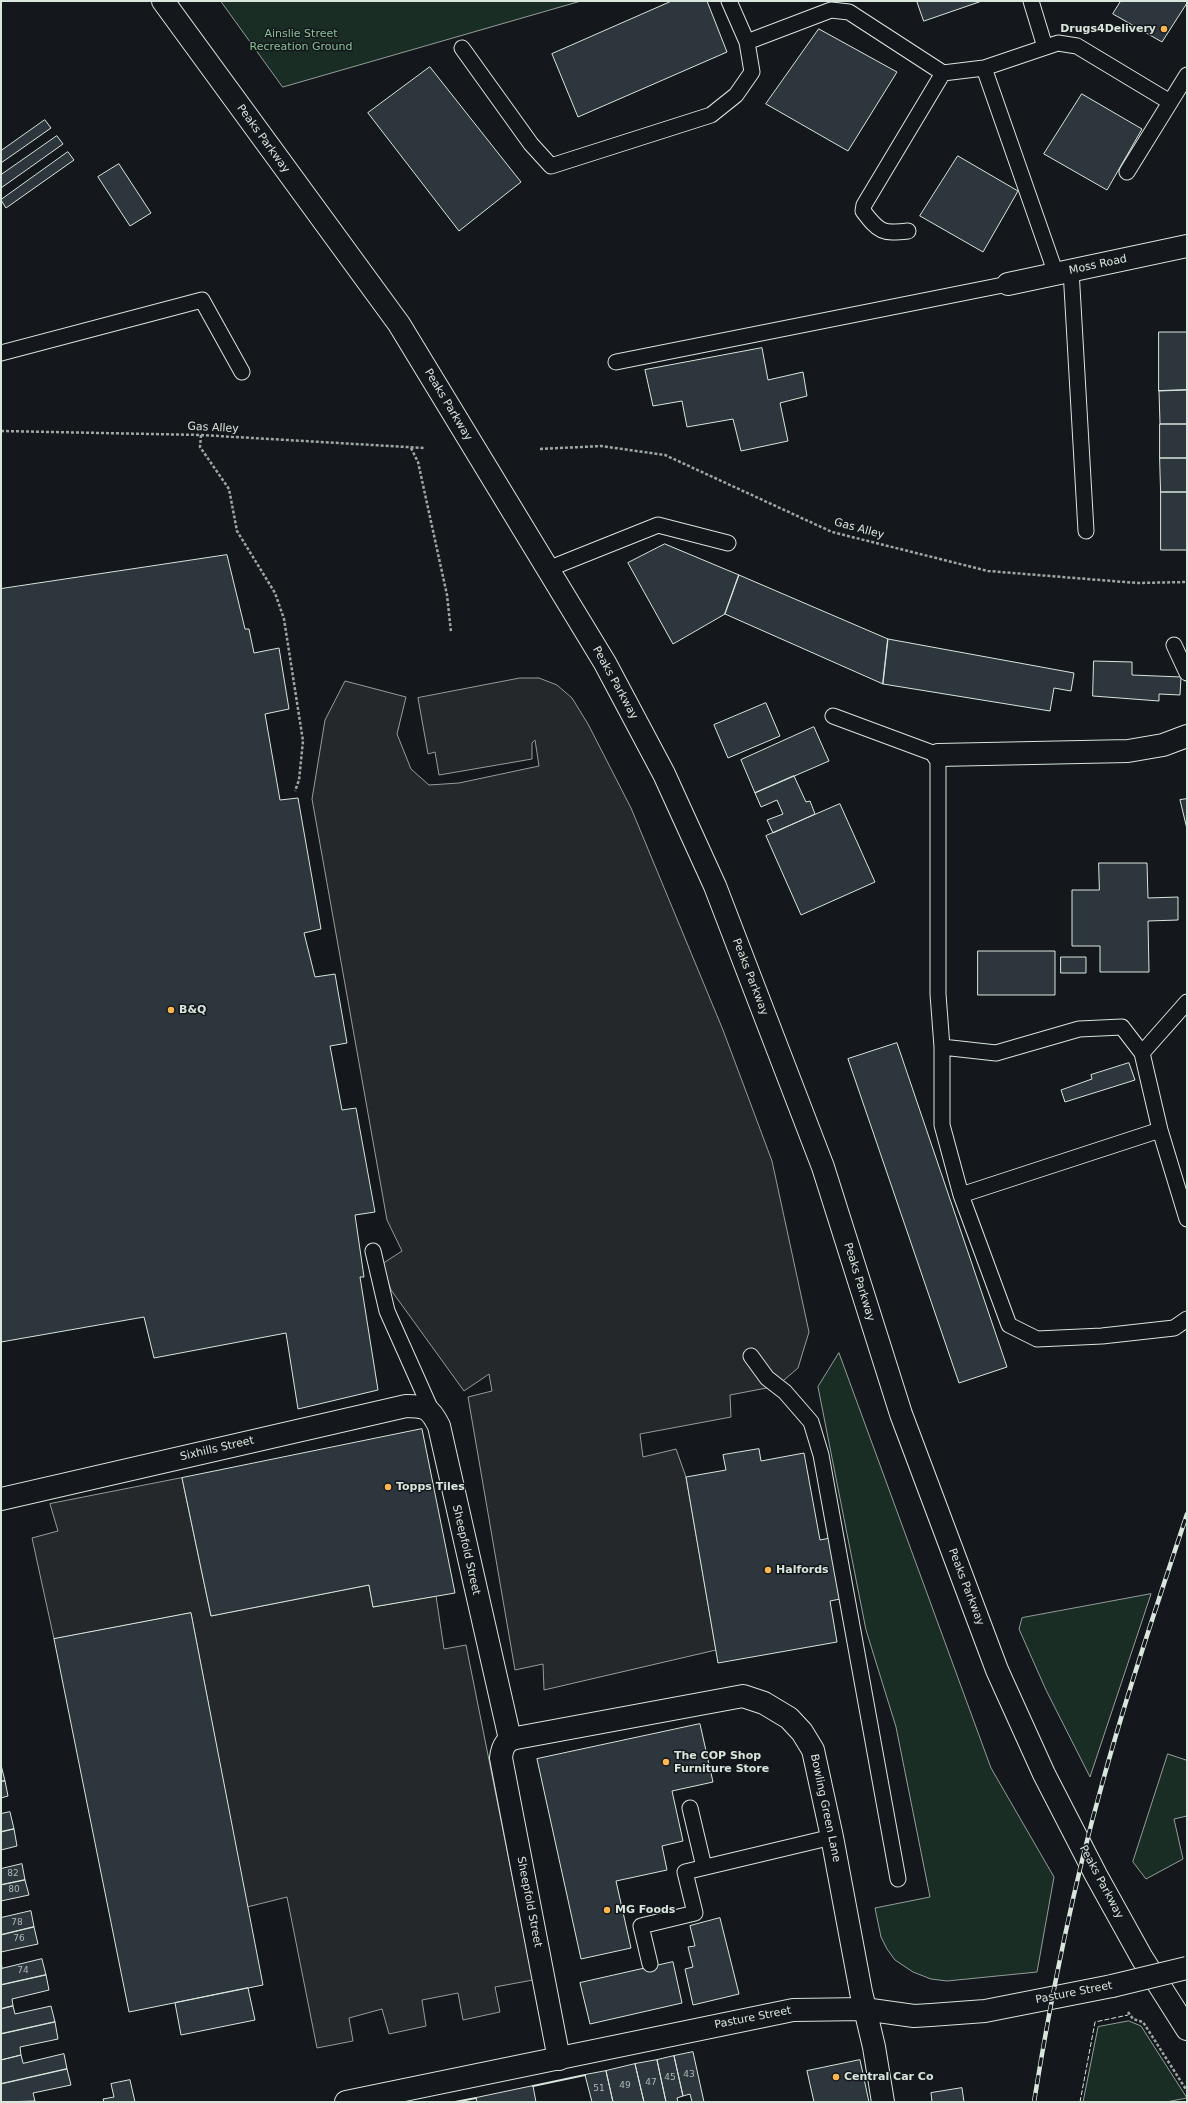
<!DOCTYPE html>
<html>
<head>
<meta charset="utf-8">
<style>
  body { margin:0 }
  #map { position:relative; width:1188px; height:2103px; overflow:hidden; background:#14181c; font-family:"DejaVu Sans",sans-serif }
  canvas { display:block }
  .frame { position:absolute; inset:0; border:2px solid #d8e6dc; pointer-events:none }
</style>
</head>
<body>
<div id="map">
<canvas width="1188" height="2103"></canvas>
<div class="frame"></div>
</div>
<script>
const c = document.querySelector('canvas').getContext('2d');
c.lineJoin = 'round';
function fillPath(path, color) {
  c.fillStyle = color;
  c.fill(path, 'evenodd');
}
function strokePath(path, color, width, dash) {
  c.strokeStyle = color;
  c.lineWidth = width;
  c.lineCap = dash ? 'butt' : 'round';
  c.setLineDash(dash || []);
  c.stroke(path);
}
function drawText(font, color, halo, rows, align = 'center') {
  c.font = font + ' "DejaVu Sans",sans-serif';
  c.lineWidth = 3;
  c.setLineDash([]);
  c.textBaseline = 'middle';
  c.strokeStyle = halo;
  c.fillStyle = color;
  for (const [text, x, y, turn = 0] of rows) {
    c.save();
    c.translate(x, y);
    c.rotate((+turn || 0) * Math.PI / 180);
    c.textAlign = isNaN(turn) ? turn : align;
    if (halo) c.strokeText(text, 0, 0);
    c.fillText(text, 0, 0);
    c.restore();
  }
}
const green = new Path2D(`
  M221,1H581L283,87Z
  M839,1353L991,1768L1054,1877L1037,1972L947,1981L931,1979L913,1972L895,1960L887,1949L881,1937L875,1908L930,1897L896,1727L866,1630L818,1387Z
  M1151,1594L1090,1777L1046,1690L1019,1629L1022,1618Z
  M1168,1754L1186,1760L1187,1762V1816L1174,1819L1183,1859L1146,1879L1133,1862Z
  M1129,2021L1141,2026L1187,2098L1166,2102H1083L1098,2027Z`);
fillPath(green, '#1a2d24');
strokePath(green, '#939e99', 1);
const parking = new Path2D(`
  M520,678H539L557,685L572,698L588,724L631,808L723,1030L772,1161L809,1332L798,1368L777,1386L730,1395L731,1417L640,1434L643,1457L676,1449L686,1477L716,1650L544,1690L543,1664L515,1670L468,1397L492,1391L489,1374L464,1391L391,1290L382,1264L402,1251L387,1220L312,799L325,720L345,681L406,697L397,734L411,769L429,785L459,783L539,766L535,740L532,743V759L439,775L435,752L428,754L418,698Z
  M182,1478L211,1616L369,1585L373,1607L436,1596L444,1649L466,1645L533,1980L495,1987L500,2012L463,2020L458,1993L422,2000L426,2026L389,2034L382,2009L349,2018L353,2041L317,2048L287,1897L247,1907L191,1613L54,1639L32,1538L58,1531L50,1504Z`);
fillPath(parking, '#24282b');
strokePath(parking, '#939e99', 1);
const building = new Path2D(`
  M672,1H707L727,52L578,117L552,54Z
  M917,1H982L924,21Z
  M1121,1H1187V3L1162,42L1113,14Z
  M819,29L897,72L848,151L766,104Z
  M430,67L521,182L459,231L368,113Z
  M1082,94L1142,129L1107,190L1044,154Z
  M45,120L51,128L1,163V151Z
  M57,136L63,144L1,188V175Z
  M68,152L74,160L6,208L1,200Z
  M958,156L1018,191L983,252L920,216Z
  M119,164L151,213L130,226L98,177Z
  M1159,332H1187V390L1159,391Z
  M762,348L768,380L803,372L807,396L780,403L788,441L741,451L733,419L687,427L682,401L653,406L645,370Z
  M1187,390V424H1160L1159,391Z
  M1160,424H1187V458H1160Z
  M1160,458H1187V492H1161Z
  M1161,492H1187V550H1161Z
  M665,544L739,575L725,614L673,644L628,563Z
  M227,555L245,629H249L254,653L279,648L289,709L265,714L280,800L298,798L321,929L304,933L315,977L335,974L347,1043L330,1046L342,1110L356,1108L375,1212L355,1215L364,1277H360L378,1390L298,1409L286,1333L154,1358L144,1317L1,1342V589Z
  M739,575L888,639L883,684L725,614Z
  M888,639L1074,673L1071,691L1054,688L1050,711L883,684Z
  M1094,661L1132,662V675L1181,677L1180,695L1159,694V701L1093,696Z
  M766,703L780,736L728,758L714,725Z
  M814,727L829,761L755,793L741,760Z
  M794,776L806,802L810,801L815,814L773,833L767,820L783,814L777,800L761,807L755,793Z
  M1187,799V829L1180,800Z
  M840,804L875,882L801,915L766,836Z
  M1099,863H1147L1148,898L1178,897V920L1148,921L1149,972H1100V946H1072V890H1099Z
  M978,951H1055V995H978Z
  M1061,957H1086V973H1061Z
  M897,1043L1007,1367L959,1383L848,1059Z
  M1129,1063L1135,1080L1065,1102L1061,1090L1092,1079L1091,1075Z
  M422,1429L455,1593L373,1607L369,1585L211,1616L182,1478Z
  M759,1449L761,1461L804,1453L820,1540L830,1538L840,1599L830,1601L837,1642L718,1663L686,1477L726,1470L723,1455Z
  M191,1613L263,1985L129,2012L54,1639Z
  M700,1724L713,1782L672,1791L683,1841L662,1846L667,1870L616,1881L631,1948L581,1959L537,1759Z
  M1,1765L5,1781H1Z
  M1,1781H5L8,1796L1,1798Z
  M10,1812L14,1829L1,1832V1814Z
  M14,1829L17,1846L1,1850V1832Z
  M22,1864L25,1880L1,1885V1869Z
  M25,1880L29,1895L1,1901V1885Z
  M31,1911L34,1927L1,1935V1918Z
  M720,1918L739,1994L693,2005L685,1969L693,1967L688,1947L695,1946L690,1926Z
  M34,1927L38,1944L1,1952V1935Z
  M42,1959L46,1975L1,1985V1961L2,1968Z
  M673,1962L682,2003L590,2024L580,1983Z
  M46,1975L49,1990L12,1999L13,2006L1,2009V1985Z
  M248,1988L255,2020L181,2035L175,2003Z
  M13,2006L15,2014L51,2006L55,2022L1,2034V2009Z
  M55,2022L58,2039L20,2047L21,2055L1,2060V2034Z
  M693,2052L704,2102H692L690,2094L683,2096L674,2056Z
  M64,2054L67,2069L1,2084V2060L21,2055L23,2063Z
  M674,2056L683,2096L677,2098L678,2102H666L657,2060Z
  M657,2060L666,2102H644L635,2064Z
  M860,2060L869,2102H814L807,2071Z
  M635,2064L644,2102H613L606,2071Z
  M67,2069L71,2085L33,2093L35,2101L1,2102V2084Z
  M606,2071L613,2102H592L585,2075Z
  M130,2080L135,2102H104L103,2099L114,2097L111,2084Z
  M533,2086L536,2102H477L476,2098Z
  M962,2088L964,2102H932L931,2093Z`);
fillPath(building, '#2c363c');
strokePath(building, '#d8e6dc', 1);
const lane = new Path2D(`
  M1031,1L1045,47
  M747,42L831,10L849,12L943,73L984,68L1056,274
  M462,48L531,144L551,166L711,115L736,95L752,72L747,42L729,1
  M984,68L1058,43L1077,46L1170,102
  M1127,172L1187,75
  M908,231C882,234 879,232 863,211L864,205L943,73
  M1071,270L1086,531
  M1,353L202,300L242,372
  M616,362L1008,284
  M548,569L658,525L728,543
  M1174,645L1187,673
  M833,716L938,755V994L942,1047V1125L961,1195L1009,1325L1037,1339L1102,1336L1174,1328L1187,1319
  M942,1047L996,1053L1079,1029L1122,1027L1142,1053L1160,1130L1187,1219
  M1142,1053L1187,1002
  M961,1195L1160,1130
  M373,1251L387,1311L432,1412
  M751,1356L767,1378L785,1392L811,1422L821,1455L898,1879
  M690,1808L704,1867
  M650,1964L641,1926L695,1913L685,1872L832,1837`);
const street = new Path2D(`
  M1008,284L1187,246
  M938,755L1128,751L1163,745L1187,736
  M1,1499L406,1406C426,1406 430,1408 439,1426L510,1739
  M559,2059L501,1758C502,1748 505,1740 516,1738L743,1696L764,1703L789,1718L802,1732L813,1750L832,1837L861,1992L874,2047L883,2102`);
const secondary = new Path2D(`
  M346,2102L793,2010L864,2009L914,2016L931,2015L985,2011L1112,1986`);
const highway = new Path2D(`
  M163,1L399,324L605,663L664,774L715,886L823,1167L901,1414L997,1670L1044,1774L1096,1875L1142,1958L1187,2029`);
strokePath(lane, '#d8e6dc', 17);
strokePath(street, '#d8e6dc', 24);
strokePath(secondary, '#d8e6dc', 24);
strokePath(highway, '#d8e6dc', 24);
strokePath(new Path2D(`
  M1,431L201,435L424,448
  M201,435L200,447L229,489L237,531L275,593L284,619L303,741L299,780L295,791
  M411,448L418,462L447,595L451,632
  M540,449L601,446L665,455L832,532L988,571L1137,583L1187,582
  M1128,2012L1133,2019L1143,2022L1187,2091`), '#9da8a2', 2.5, [3, 2]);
strokePath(lane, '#14181c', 15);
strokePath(street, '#14181c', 22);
strokePath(secondary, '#14181c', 22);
strokePath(highway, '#14181c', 22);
const rail = new Path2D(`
  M1034,2102C1051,1996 1072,1892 1101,1788C1126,1696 1157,1605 1187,1514`);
strokePath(rail, '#d8e6dc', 4.5);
strokePath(rail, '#14181c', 3, [9]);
const secondaryBridge = new Path2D(`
  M1112,1986L1187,1968`);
strokePath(secondaryBridge, '#d8e6dc', 24, []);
strokePath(secondaryBridge, '#14181c', 22);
strokePath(new Path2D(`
  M1080,2102L1095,2022L1128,2015`), '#d8e6dc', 1, [5, 2]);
strokePath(new Path2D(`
  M533,2086L585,2075
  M455,2102L476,2098`), '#d8e6dc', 2);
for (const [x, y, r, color] of [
  [1164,29,4,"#ffb74d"],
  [171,1010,4,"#ffb74d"],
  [388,1487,4,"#ffb74d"],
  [768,1570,4,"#ffb74d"],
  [666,1762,4,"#ffb74d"],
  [607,1910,4,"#ffb74d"],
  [836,2077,4,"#ffb74d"]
]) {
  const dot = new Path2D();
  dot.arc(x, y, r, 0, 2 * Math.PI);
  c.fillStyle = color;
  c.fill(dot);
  strokePath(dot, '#14181c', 1.5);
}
drawText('9px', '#adbab4', null, [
  ["82",13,1874],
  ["80",14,1890],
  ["78",17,1923],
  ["76",19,1939],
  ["74",23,1971],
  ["43",689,2075],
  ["45",670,2078],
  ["47",651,2083],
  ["49",625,2086],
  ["51",599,2089]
]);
drawText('bold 11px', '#d8e6dc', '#14181c', [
  ["Drugs4Delivery",1156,29,"right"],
  ["B&Q",179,1010],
  ["Topps Tiles",396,1487],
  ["Halfords",776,1570],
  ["The COP Shop",674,1756],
  ["Furniture Store",674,1769],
  ["MG Foods",615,1910],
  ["Central Car Co",844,2077]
], 'left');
drawText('11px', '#8ac095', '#14181c', [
  ["Ainslie Street",301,34],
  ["Recreation Ground",301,47]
]);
drawText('11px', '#d8e6dc', '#14181c', [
  ["Peaks Parkway",263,139,54],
  ["Moss Road",1098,265,-12],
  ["Peaks Parkway",448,405,59],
  ["Gas Alley",213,428,3],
  ["Gas Alley",859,529,15],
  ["Peaks Parkway",615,683,61],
  ["Peaks Parkway",750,977,69],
  ["Peaks Parkway",859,1282,73],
  ["Sixhills Street",217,1449,-13],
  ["Sheepfold Street",466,1550,77],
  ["Peaks Parkway",966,1587,69],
  ["Bowling Green Lane",825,1808,78],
  ["Peaks Parkway",1101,1882,62],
  ["Sheepfold Street",529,1902,79],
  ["Pasture Street",1074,1993,-11],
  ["Pasture Street",753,2018,-11]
]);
</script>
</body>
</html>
